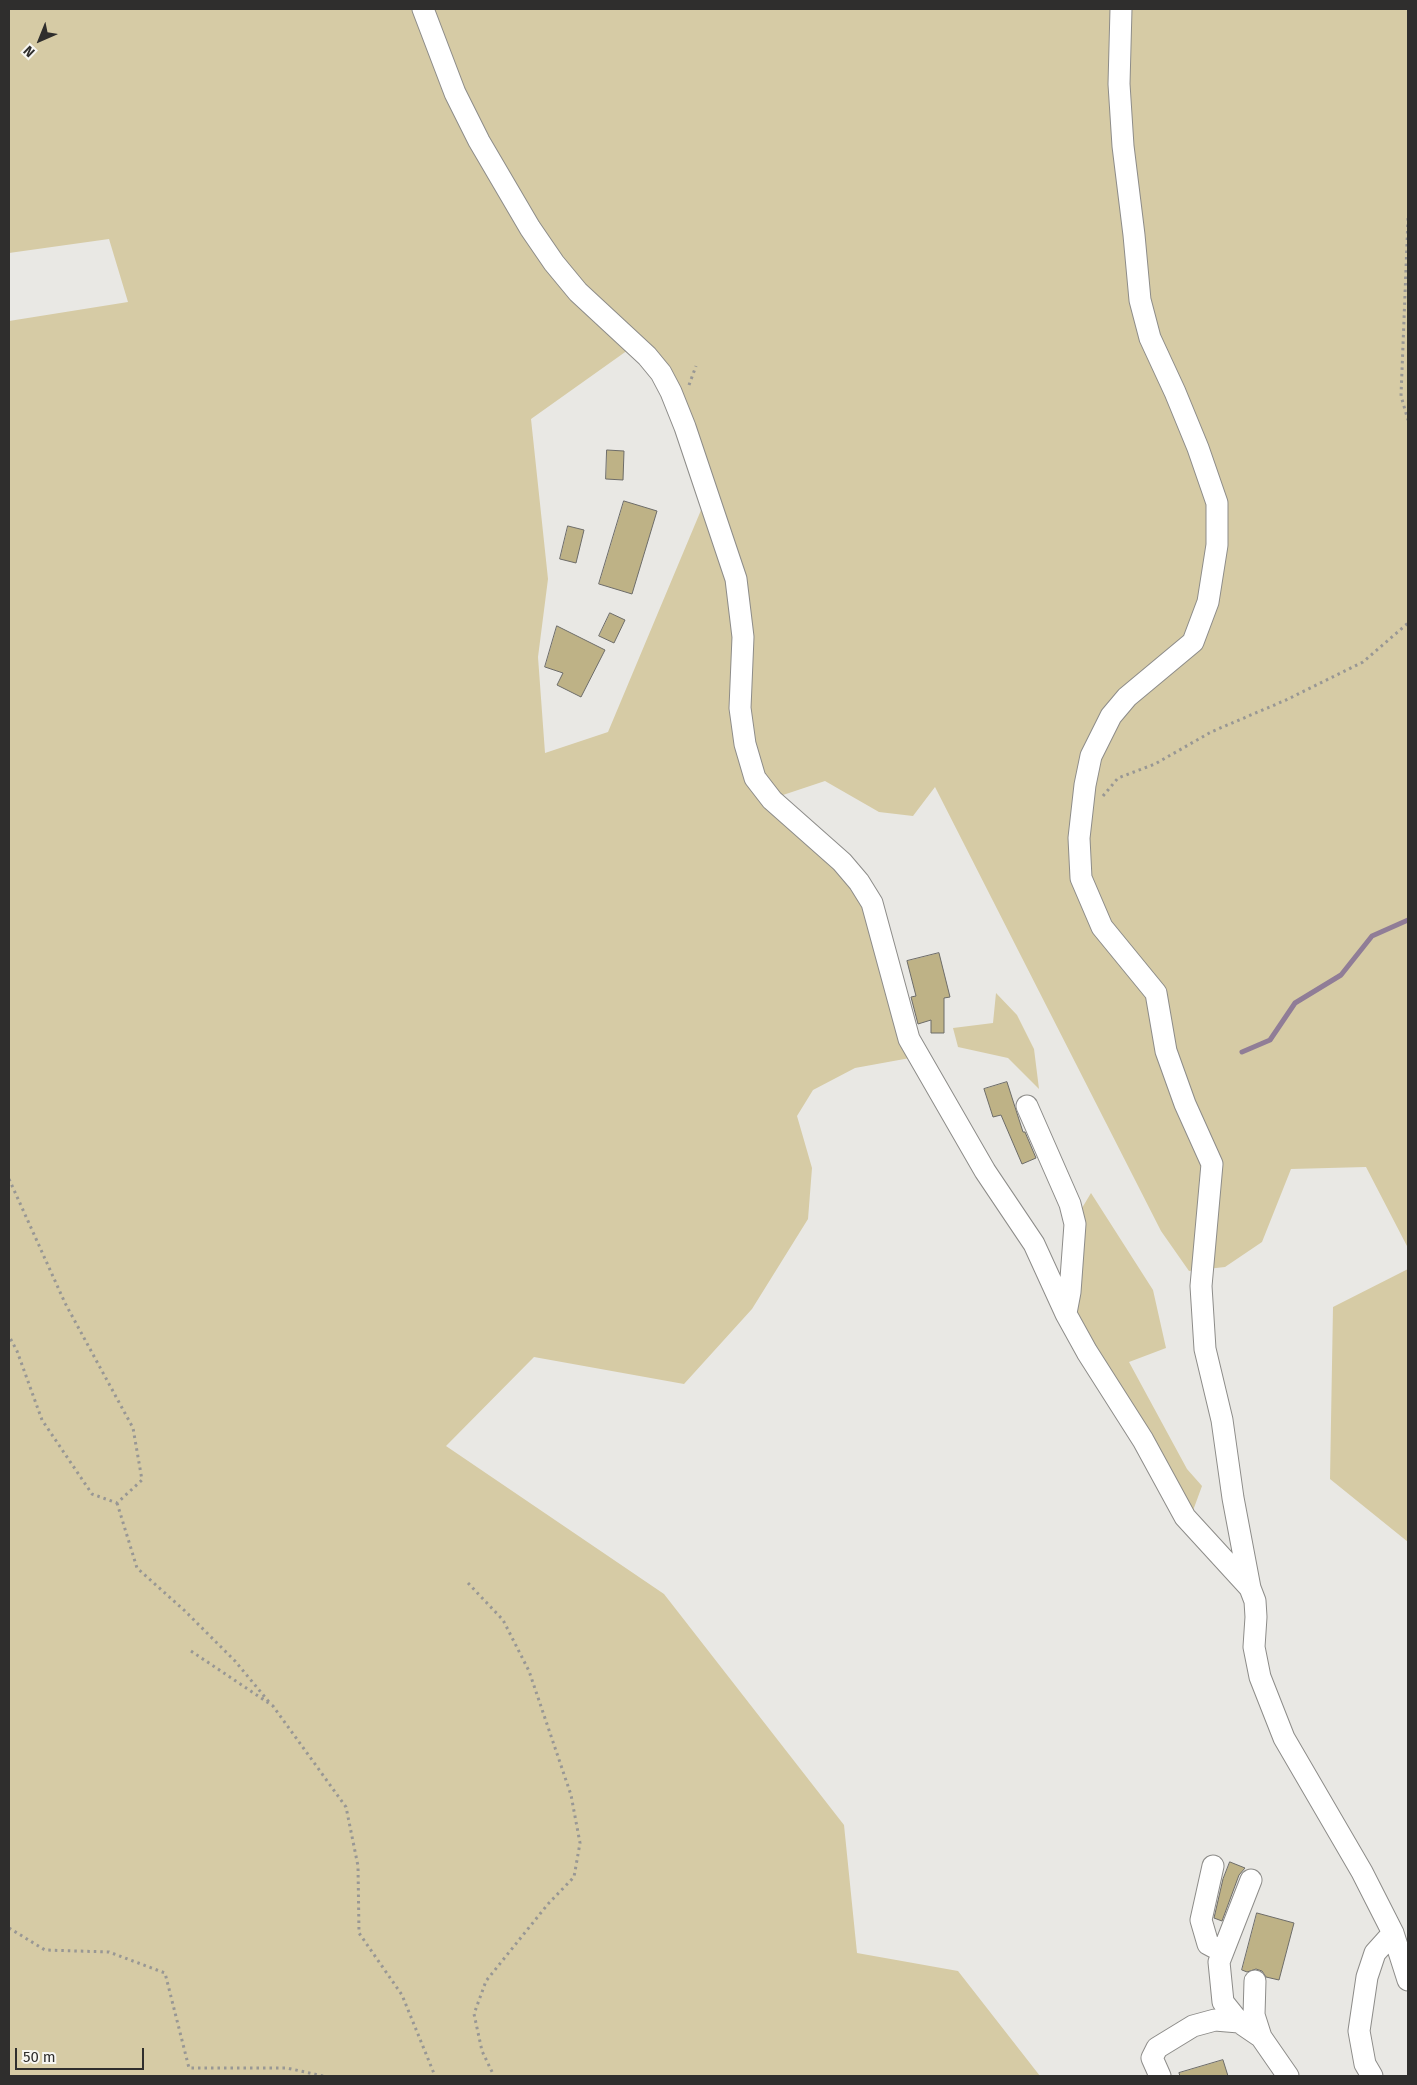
<!DOCTYPE html>
<html>
<head>
<meta charset="utf-8">
<style>
  body { margin:0 }
  #map { position:relative; width:1417px; height:2085px; overflow:hidden; background:#e9e8e4; font-family:"Fira Sans",sans-serif }
  canvas { display:block }
  .frame { position:absolute; inset:0; border:10px solid #2f2e2d; pointer-events:none }
  .north { position:absolute; left:15px; top:15px; width:50px; height:50px; -webkit-text-stroke:4px #f7f6f1; paint-order:stroke; rotate:224deg; font-size:14px; font-weight:700; line-height:20px; text-align:center; color:#2f2e2d }
  .north::after { content:''; display:block; margin:auto; width:18px; height:22px; background:#2f2e2d; clip-path:polygon(50% 0,100% 100%,50% 72%,0 100%) }
  .scale { position:absolute; left:15px; top:2048px; width:129px; height:22px; box-sizing:border-box; border:2px solid #2f2e2d; border-top:0; padding-left:6px; font-size:15px; line-height:18px; white-space:nowrap; color:#2f2e2d; -webkit-text-stroke:4px #f7f6f1; paint-order:stroke }
</style>
</head>
<body>
<div id="map">
<canvas width="1417" height="2085"></canvas>
<div class="frame"></div>
<div class="north">N</div>
<div class="scale">50 m</div>
</div>
<script>
const c = document.querySelector('canvas').getContext('2d');
c.lineJoin = 'round';
function fillPath(path, color) {
  c.fillStyle = color;
  c.fill(path, 'evenodd');
}
function strokePath(path, color, width, dash) {
  c.strokeStyle = color;
  c.lineWidth = width;
  c.lineCap = dash ? 'butt' : 'round';
  c.setLineDash(dash || []);
  c.stroke(path);
}
fillPath(new Path2D(`
  M9,9H418L469,136L628,350L531,419L548,579L538,657L545,753L608,732L704,503L733,591L745,764L805,840L860,894L910,1058L855,1068L813,1090L797,1116L812,1168L808,1219L752,1309L684,1384L534,1357L446,1446L664,1594L844,1825L857,1953L958,1971L1040,2076H9V321L128,302L109,239L9,253Z
  M428,9H1408V1248L1366,1167L1291,1169L1262,1242L1225,1267L1189,1271L1161,1231L935,787L913,816L879,812L825,781L777,797L755,765L747,664L680,403L584,292L500,170Z
  M996,993L1017,1015L1034,1049L1039,1089L1008,1058L958,1047L953,1028L993,1023Z
  M1091,1193L1153,1290L1166,1348L1129,1362L1187,1469L1202,1486L1191,1516L1075,1312L1082,1208Z
  M1408,1269V1542L1330,1479L1333,1307Z`), '#d6cba5');
strokePath(new Path2D(`
  M1242,1052L1270,1040L1295,1003L1341,975L1372,936L1408,920`), '#907d97', 5);
const building = new Path2D(`
  M607,450L624,451L623,480L606,479Z
  M624,501L657,511L632,594L599,584Z
  M568,526L584,530L576,563L560,559Z
  M610,613L625,620L614,643L599,636Z
  M557,626L605,650L581,697L557,685L563,673L545,667Z
  M939,953L950,997L944,998V1033H931V1020L918,1024L911,997L916,996L907,961Z
  M1007,1082L1023,1132H1025L1036,1158L1022,1164L1001,1115L993,1117L984,1089Z
  M1230,1862L1245,1868L1239,1875L1222,1921L1214,1918L1223,1879Z
  M1257,1913L1294,1923L1279,1980L1266,1977L1262,1971L1256,1969L1247,1972L1242,1970Z
  M1223,2060L1228,2076H1180L1179,2073Z`);
fillPath(building, '#beb286');
strokePath(building, '#6d6c68', 1);
const minor = new Path2D(`
  M423,9L455,93L479,141L530,228L554,263L578,292L647,356L661,373L671,392L685,427L736,579L743,637L740,708L745,744L755,778L772,800L842,862L859,882L872,903L909,1039L985,1171L1034,1244L1066,1314L1087,1352L1143,1440L1185,1517L1250,1588L1255,1601L1256,1617L1254,1647L1260,1677L1284,1738L1362,1872L1393,1933L1408,1980
  M1121,9L1119,84L1123,146L1134,235L1140,300L1150,338L1175,392L1198,448L1217,503V545L1208,602L1193,642L1127,697L1111,716L1091,756L1085,785L1079,838L1081,878L1102,927L1156,993L1166,1051L1185,1104L1212,1164L1201,1286L1205,1349L1222,1420L1233,1498L1250,1588
  M1027,1106L1070,1204L1075,1224L1070,1292L1066,1313
  M1213,1866L1201,1920L1208,1944L1223,1952
  M1255,1981L1254,2015L1261,2037
  M1239,2022L1223,2002L1219,1962L1251,1880
  M1160,2076L1152,2058L1157,2048L1193,2026L1215,2020L1239,2022L1261,2037L1288,2076
  M1372,2076L1365,2064L1359,2031L1367,1977L1375,1953L1393,1933`);
strokePath(minor, '#8d8c89', 23);
strokePath(new Path2D(`
  M1408,218L1401,396L1408,420
  M689,385L696,366
  M1103,796L1118,778L1155,764L1211,732L1286,700L1363,662L1408,623
  M9,1179L65,1303L133,1428L142,1480L117,1503L92,1494L42,1420L17,1351L9,1336
  M117,1503L137,1568L185,1611L235,1661L269,1702
  M468,1583L503,1620L529,1671L571,1795L580,1843L574,1877L548,1904L486,1981L474,2014L482,2051L494,2076
  M191,1651L273,1706L346,1807L358,1866L359,1933L402,1995L435,2076
  M9,1928L45,1950L109,1952L165,1973L189,2068H287L323,2076`), '#989794', 3, [2.5, 4]);
strokePath(minor, '#fff', 21);
</script>
</body>
</html>
